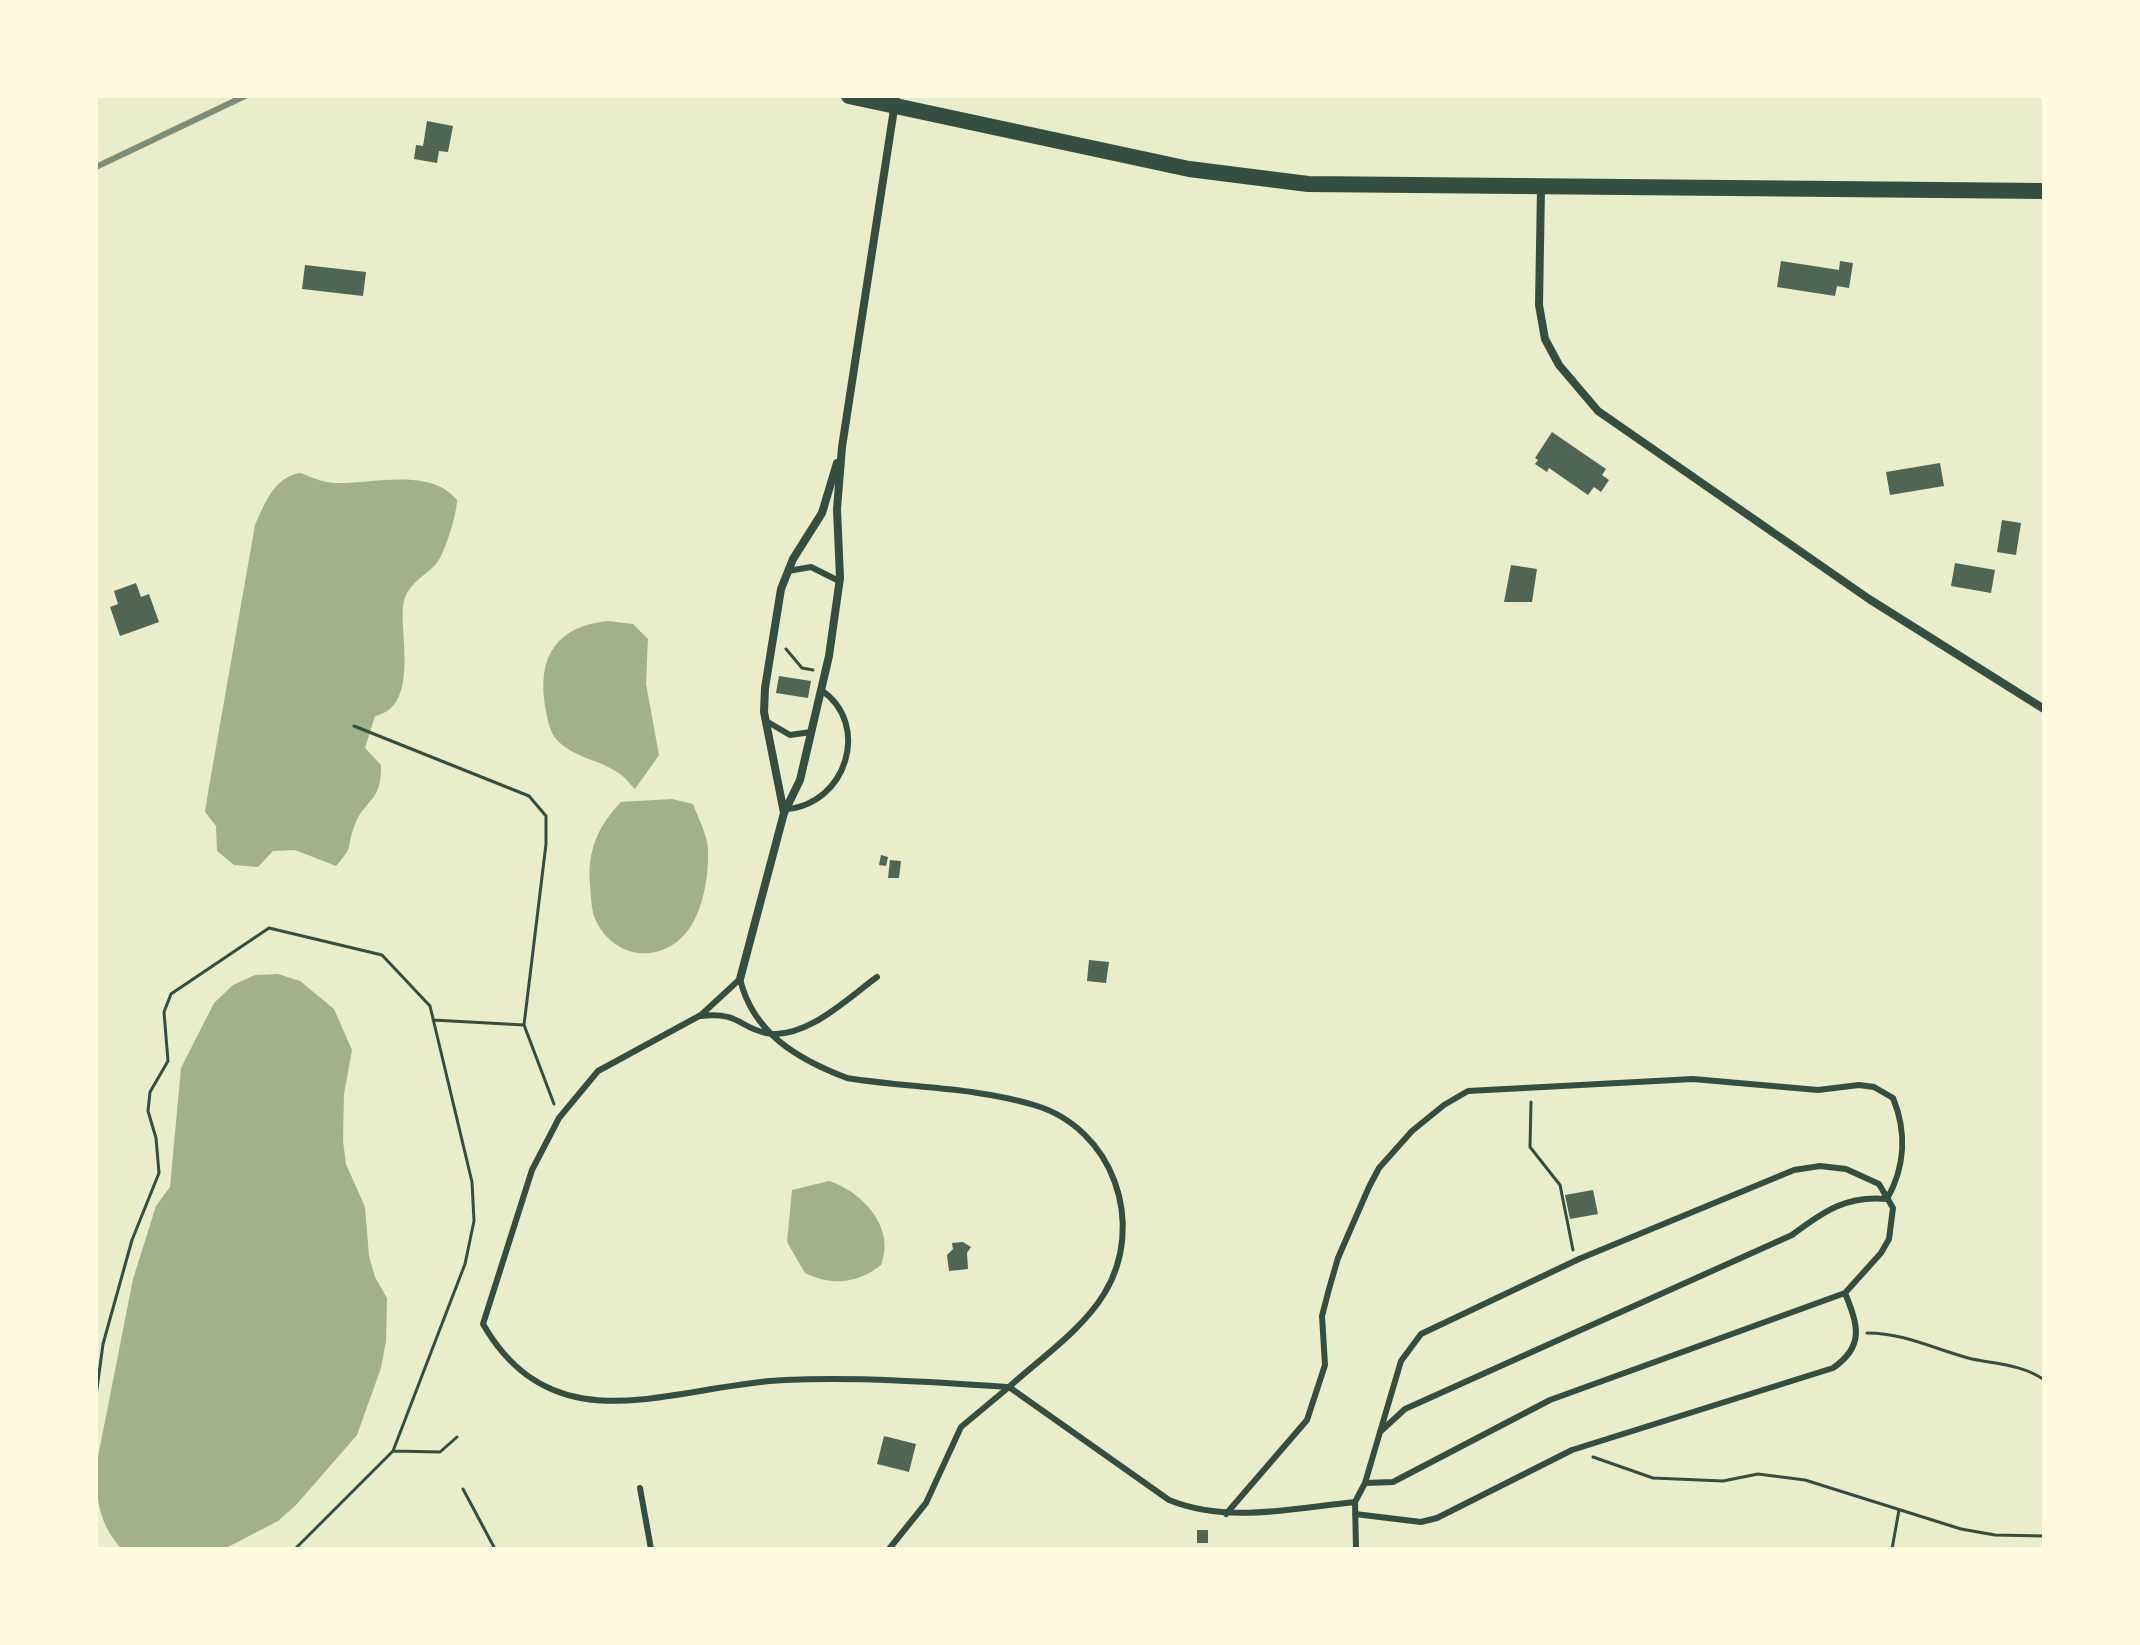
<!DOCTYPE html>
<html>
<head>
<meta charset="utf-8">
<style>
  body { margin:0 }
  #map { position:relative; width:2140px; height:1645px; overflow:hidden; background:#e9edc9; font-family:"PT Sans",sans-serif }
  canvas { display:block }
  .frame { position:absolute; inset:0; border:98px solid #fefae0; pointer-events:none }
</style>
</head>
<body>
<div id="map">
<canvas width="2140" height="1645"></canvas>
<div class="frame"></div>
</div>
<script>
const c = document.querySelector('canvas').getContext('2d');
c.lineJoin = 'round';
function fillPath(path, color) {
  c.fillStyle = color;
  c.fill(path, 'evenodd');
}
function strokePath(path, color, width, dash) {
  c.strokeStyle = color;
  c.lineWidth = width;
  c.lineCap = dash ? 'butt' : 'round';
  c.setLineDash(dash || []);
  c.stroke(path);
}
fillPath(new Path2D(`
  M300,473C311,477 324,483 336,483C374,484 430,467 457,500C457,513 445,554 436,564C423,578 406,584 403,606C400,637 419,707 375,716L365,748L381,765C382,804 364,798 354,827C346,849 355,844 336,866L295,850L273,851L258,867L234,865L217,851L216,826L205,812L209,787L255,525C265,503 274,477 300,473Z
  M608,621L633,624L648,639L646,684L659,755L635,789C629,783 624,776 617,772C598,759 574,758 557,740C549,732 547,716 545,706C537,656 557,626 608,621Z
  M672,799L693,804C698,818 708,836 708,850C709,876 703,913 686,933C659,965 614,958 596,921C591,911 591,896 590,885C587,851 598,826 621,802Z
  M278,974L300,981L334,1009L352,1050L344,1094L343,1141L346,1164L365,1207L369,1256L375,1277L387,1298L386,1341L381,1368L357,1435L296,1505L278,1521L224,1549H122C99,1525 96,1498 96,1467L133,1279L156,1206L170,1187L181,1068L214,1003L233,985L255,975Z
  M829,1181C863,1192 896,1228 881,1265C857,1284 832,1286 805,1273L787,1242L792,1190Z`), '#a3b18a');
fillPath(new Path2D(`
  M427,121L453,126L448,152L439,151L437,163L414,159L416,145L423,146Z
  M1781,261L1839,270L1840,261L1853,263L1849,288L1837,286L1835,296L1777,287Z
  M305,265L366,272L363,296L302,289Z
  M1552,432L1606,469L1602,475L1609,480L1601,492L1594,487L1588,495L1549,468L1547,472L1535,464L1538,460L1535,458Z
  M1940,463L1944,486L1890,495L1886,472Z
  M2002,520L2021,523L2016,555L1997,552Z
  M1955,563L1995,570L1991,593L1951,586Z
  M1511,565L1537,569L1532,602H1504Z
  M136,583L141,597L149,594L159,622L120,636L110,607L118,604L114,591Z
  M779,676L811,681L808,698L776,693Z
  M881,855L888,857L886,866L879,865Z
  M890,860L901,861L899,878H888Z
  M1089,960L1109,962L1106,983L1087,981Z
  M1593,1190L1598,1214L1570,1219L1565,1195Z
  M963,1242L971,1247L967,1253L968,1269L949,1271L947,1255L953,1249L952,1243Z
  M884,1436L916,1444L909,1472L877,1464Z
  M1197,1530H1208V1543H1197Z`), '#4f6655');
strokePath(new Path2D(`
  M786,649L802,668L813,670
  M354,726L529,796L546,816V844L524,1025L554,1104
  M433,1020L524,1025
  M1531,1102L1530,1147L1560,1185L1573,1250
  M1867,1333C1906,1333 1936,1350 1972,1359C1996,1364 2024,1365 2044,1380
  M96,1396L103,1344L132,1240L159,1173L156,1138L148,1111L150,1092L168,1061L164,1012L171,994L269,928L382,955L430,1006L472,1182L474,1221L465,1264L393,1451
  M1593,1457L1653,1478L1723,1481L1758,1474L1805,1480L1961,1529L1995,1535L2044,1536
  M463,1489L495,1549
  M295,1549L393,1451L440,1452L457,1437
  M1892,1549L1899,1510`), '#344e41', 3);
strokePath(new Path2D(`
  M788,571L811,567L839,581
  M766,721L790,735L811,732
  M786,809C846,805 872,724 821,690
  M740,979C753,1033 797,1059 847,1078C908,1088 975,1087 1034,1105C1113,1128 1147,1224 1104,1294C1082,1330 1041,1358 1009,1387C934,1382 860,1377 785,1380C673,1385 555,1449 483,1324L532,1170L559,1118L598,1071L701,1015Z
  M701,1016C740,1012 738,1027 766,1033C805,1041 849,997 877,977
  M1380,1432L1405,1409L1792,1235C1824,1211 1847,1195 1887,1199
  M640,1488L651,1549
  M1226,1514L1307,1420L1325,1365L1322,1316L1329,1289L1338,1258L1369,1187L1379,1168L1412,1131L1444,1105L1468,1091L1693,1079L1818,1090L1859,1085L1874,1087L1893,1098C1907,1132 1905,1167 1887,1199
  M1355,1514L1421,1522L1437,1518L1572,1450L1833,1368C1865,1346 1858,1325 1845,1293
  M889,1549L926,1503L961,1427L1009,1387L1169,1500C1228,1524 1294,1508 1355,1502
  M1356,1549L1355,1502L1365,1483L1401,1361L1421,1334L1579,1259L1794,1170L1820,1166L1846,1169L1879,1184L1893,1208L1889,1239L1881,1253L1845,1293L1550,1400L1393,1482L1365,1483`), '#344e41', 6);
strokePath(new Path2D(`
  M1541,188L1539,305L1545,339L1559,365L1598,411L1869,599L2044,709
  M784,813L764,712L765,688L781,589L793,559L822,513L837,463
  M740,979L784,813L800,780L829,656L840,578L837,509L842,447L896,96`), '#344e41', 8);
strokePath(new Path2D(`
  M849,96L1189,169L1308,184L2044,191`), '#344e41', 16);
strokePath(new Path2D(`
  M96,167L245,96`), '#7c8e77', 6);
</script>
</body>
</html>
